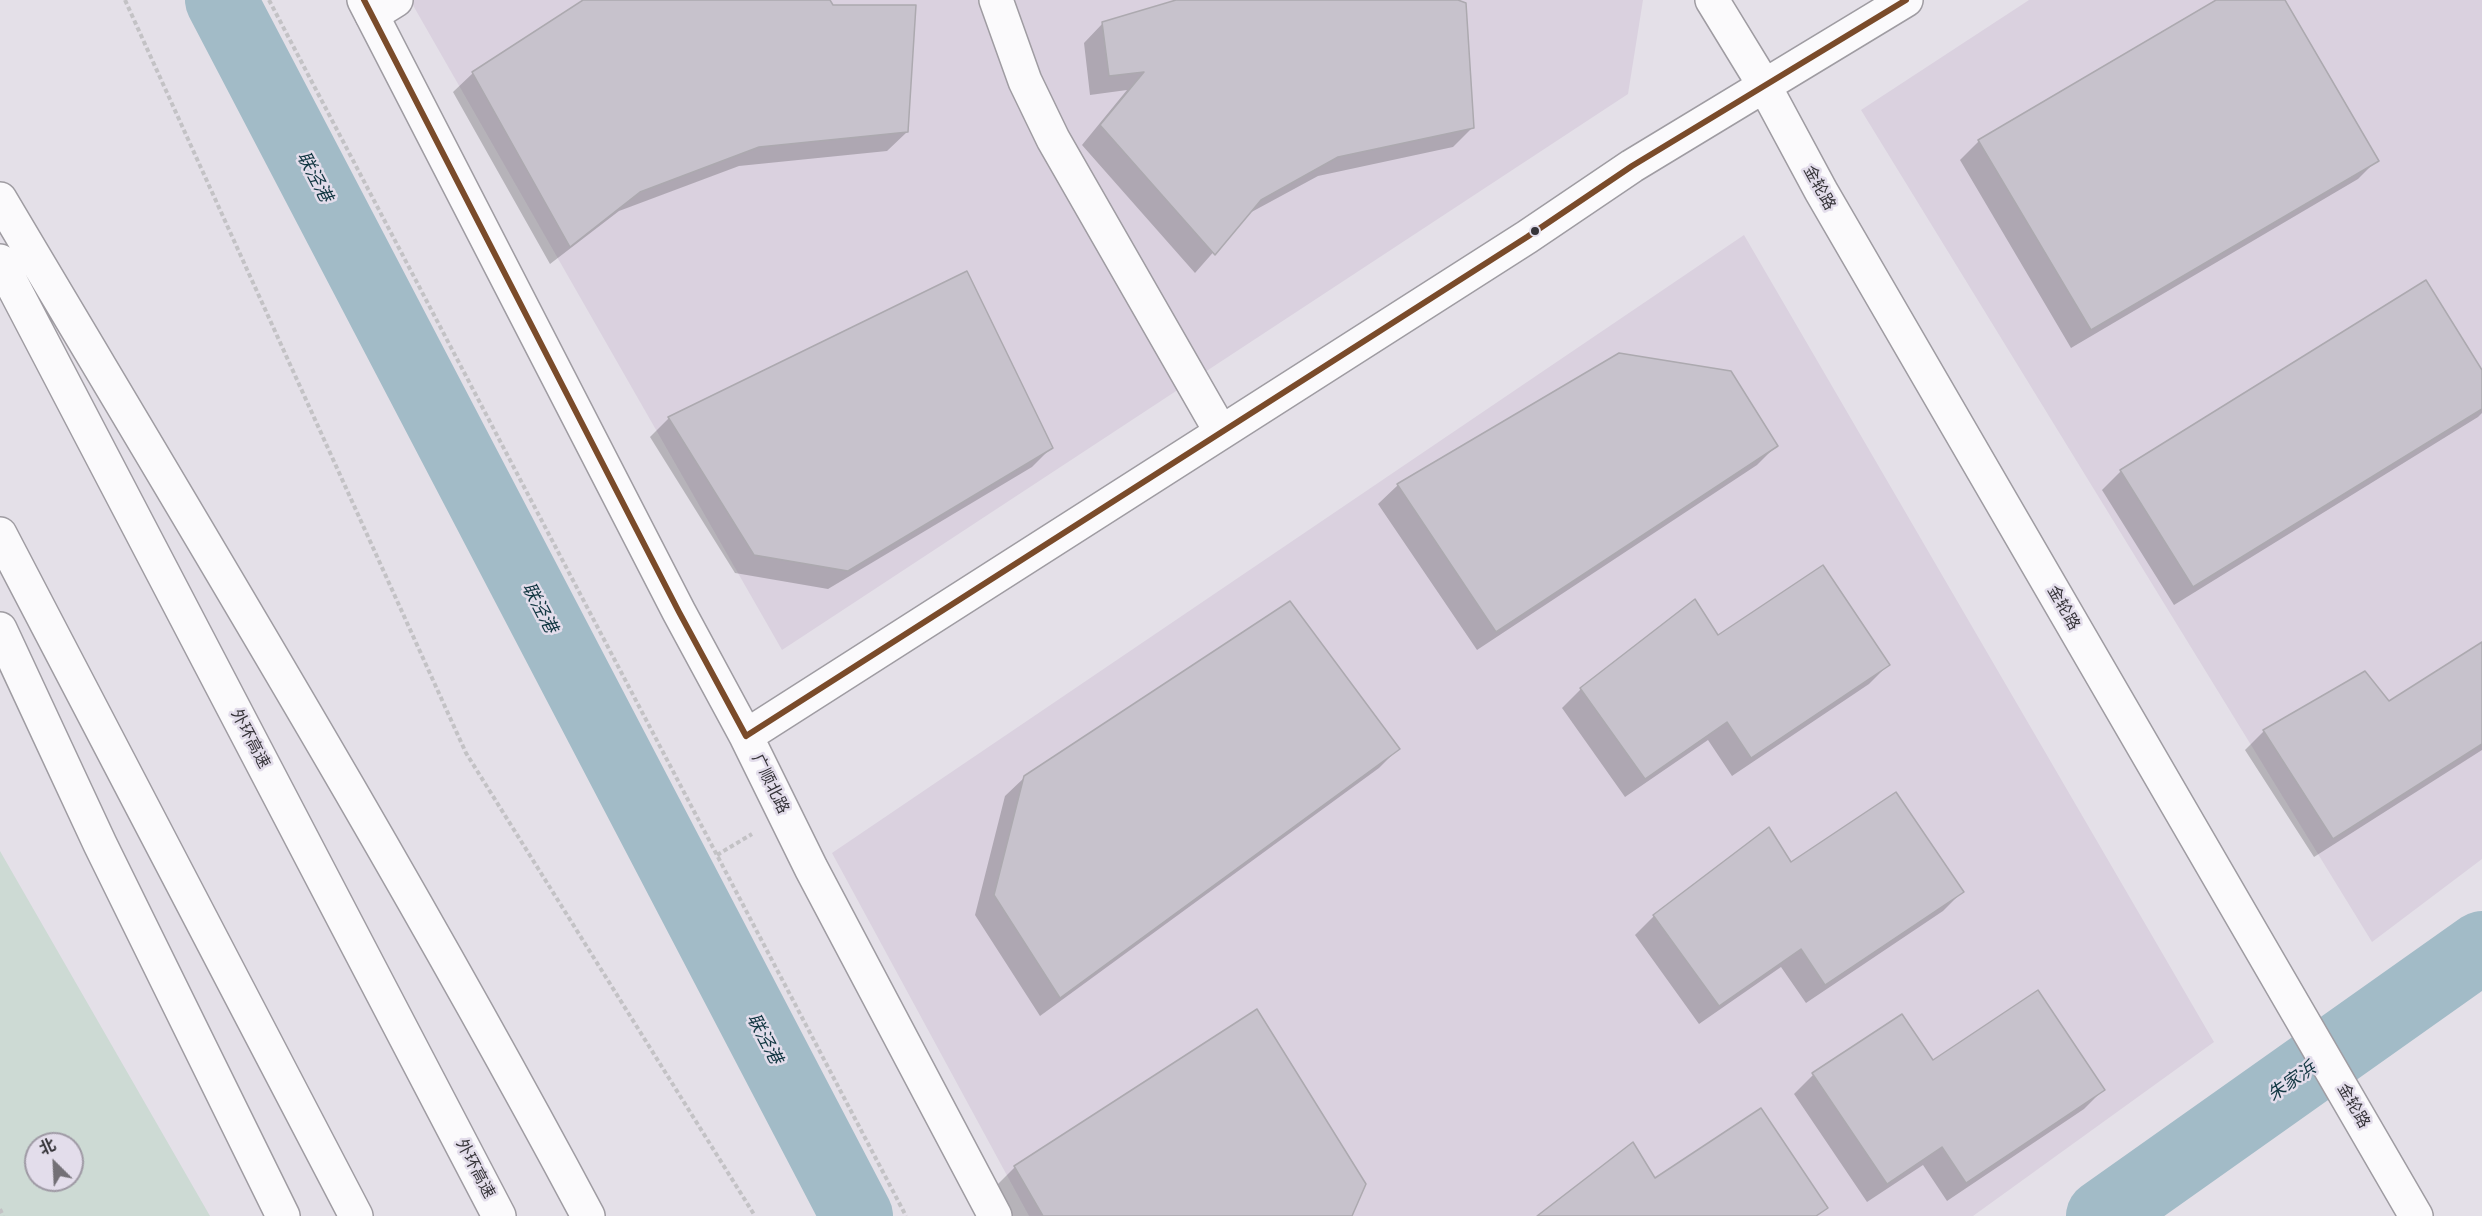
<!DOCTYPE html>
<html>
<head>
<meta charset="utf-8">
<style>
  body { margin:0 }
  #map { position:relative; width:2482px; height:1216px; overflow:hidden; background:#e4e0e8; font-family:"Fira Sans Condensed","Noto Sans SC",sans-serif }
  canvas { display:block }
  .north { position:absolute; left:24px; top:1132px; width:60px; height:60px; box-sizing:border-box; background:#e3ddeb; border:2px solid #9e99a4; border-radius:50%; rotate:336deg; font-size:16px; font-weight:700; line-height:24px; text-align:center; color:#363439 }
  .north::after { content:''; display:block; margin:auto; width:21px; height:27px; background:#737076; clip-path:polygon(50% 0,100% 100%,50% 72%,0 100%) }
</style>
</head>
<body>
<div id="map">
<canvas width="2482" height="1216"></canvas>
<div class="north">北</div>
</div>
<script>
const c = document.querySelector('canvas').getContext('2d');
c.lineJoin = 'round';
function fillPath(path, color) {
  c.fillStyle = color;
  c.fill(path, 'evenodd');
}
function strokePath(path, color, width, dash) {
  c.strokeStyle = color;
  c.lineWidth = width;
  c.lineCap = dash ? 'butt' : 'round';
  c.setLineDash(dash || []);
  c.stroke(path);
}
function drawText(font, color, halo, rows, align = 'center') {
  c.font = font + ' "Fira Sans Condensed","Noto Sans SC",sans-serif';
  c.lineWidth = 5;
  c.setLineDash([]);
  c.textBaseline = 'middle';
  c.strokeStyle = halo;
  c.fillStyle = color;
  for (const [text, x, y, turn = 0] of rows) {
    c.save();
    c.translate(x, y);
    c.rotate((+turn || 0) * Math.PI / 180);
    c.textAlign = isNaN(turn) ? turn : align;
    if (halo) c.strokeText(text, 0, 0);
    c.fillText(text, 0, 0);
    c.restore();
  }
}
fillPath(new Path2D(`
  M410,0H1643L1628,94L782,650Z
  M2029,0H2482V859L2372,942L1861,110Z
  M1744,235L2214,1042L1973,1216H1029L832,853Z`), '#dad1df');
fillPath(new Path2D(`
  M0,851L210,1216H0ZM36,1144H72V1180H36Z`), '#cddad4');
fillPath(new Path2D(`
  M586,0H828L907,132L887,151L739,166L619,211L550,264L453,92L473,73Z
  M1182,0H1454L1472,128L1453,147L1318,176L1246,215L1195,273L1082,145L1127,90L1090,95L1084,43L1103,23Z
  M2219,0H2283L2377,160L2358,179L2071,348L1960,160L1979,141Z
  M1620,355L1776,446L1757,465L1477,650L1378,504L1398,485Z
  M2482,373V413L2478,417L2174,605L2102,490L2121,471Z
  M669,418L1051,448L1032,467L828,589L735,573L650,437Z
  M1694,602L1718,637L1888,665L1869,684L1732,776L1708,740L1625,797L1562,708L1581,689Z
  M2482,644V750L2314,857L2245,750L2264,731L2389,703Z
  M1398,749L1379,768L1040,1016L975,915L1005,796L1025,777Z
  M1768,829L1791,864L1962,892L1943,911L1806,1003L1781,967L1699,1024L1635,935L1654,916Z
  M1933,1062L2103,1090L2084,1109L1947,1201L1923,1165L1867,1202L1794,1094L1813,1075Z
  M1015,1167L1351,1216H1013L996,1186Z`), '#0003');
strokePath(new Path2D(`
  M221,0L857,1216
  M2102,1216L2482,947`), '#a2bbc7', 72);
const building = new Path2D(`
  M583,0H830L833,5H916L908,132L759,147L640,192L570,247L472,72Z
  M1176,0H1458L1466,3L1474,128L1338,157L1261,200L1215,255L1100,125L1144,72L1109,76L1102,22Z
  M2216,0H2285L2379,161L2091,330L1978,140Z
  M967,271L1053,448L848,571L754,555L668,417Z
  M2426,280L2482,370V409L2193,587L2120,470Z
  M1619,353L1731,371L1778,446L1496,632L1397,484Z
  M1823,565L1890,665L1751,758L1727,722L1645,779L1580,688L1695,599L1718,635Z
  M1290,601L1400,749L1060,998L994,895L1024,776Z
  M2482,642V744L2333,839L2263,730L2365,671L2389,701Z
  M1896,792L1964,892L1825,985L1801,949L1719,1006L1653,915L1769,827L1791,862Z
  M2038,990L2105,1090L1966,1183L1942,1147L1887,1184L1812,1073L1902,1014L1933,1060Z
  M1257,1009L1366,1184L1352,1216H1043L1014,1166Z
  M1761,1108L1828,1208L1816,1216H1537L1633,1142L1655,1178Z`);
fillPath(building, '#c7c2cc');
strokePath(building, '#aca9af', 1.5);
const minor = new Path2D(`
  M996,0L1025,81L1053,139L1221,432
  M372,15L396,0`);
const tertiary = new Path2D(`
  M364,0L679,612L746,736L811,868L995,1216
  M1712,0L1764,85L1821,191L2416,1216
  M746,736L1527,237L1632,166L1906,0`);
const motorway = new Path2D(`
  M0,199C200,536 404,871 588,1216
  M0,261L499,1216
  M0,534L356,1216
  M0,629L100,844L283,1216`);
strokePath(minor, '#9f9ca2', 36);
strokePath(tertiary, '#9f9ca2', 36);
strokePath(motorway, '#9f9ca2', 36);
strokePath(new Path2D(`
  M125,0L466,753L755,1216
  M269,0L906,1216
  M717,855L752,834
  M0,1209L3,1216`), '#c3c2c5', 4, [4.5, 3]);
strokePath(minor, '#fbfafc', 33);
strokePath(tertiary, '#fbfafc', 33);
strokePath(motorway, '#fbfafc', 33);
strokePath(new Path2D(`
  M364,0L679,612L746,736
  M746,736L1527,237L1632,166L1906,0`), '#7a4b2a', 6);
for (const [x, y, r, color] of [
  [1535,231,5,"#363439"]
]) {
  const dot = new Path2D();
  dot.arc(x, y, r, 0, 2 * Math.PI);
  c.fillStyle = color;
  c.fill(dot);
  strokePath(dot, '#e3ddeb', 2);
}
drawText('16px', '#363439', '#e3ddeb', [
  ["金轮路",1819,188,61],
  ["金轮路",2063,608,60],
  ["外环高速",250,739,62],
  ["广顺北路",770,784,64],
  ["金轮路",2353,1106,60],
  ["外环高速",475,1169,62]
]);
drawText('italic 18px', '#113641', '#e3ddeb', [
  ["联泾港",314,177,62],
  ["联泾港",539,608,62],
  ["联泾港",764,1039,62],
  ["朱家浜",2292,1082,-35]
]);
</script>
</body>
</html>
